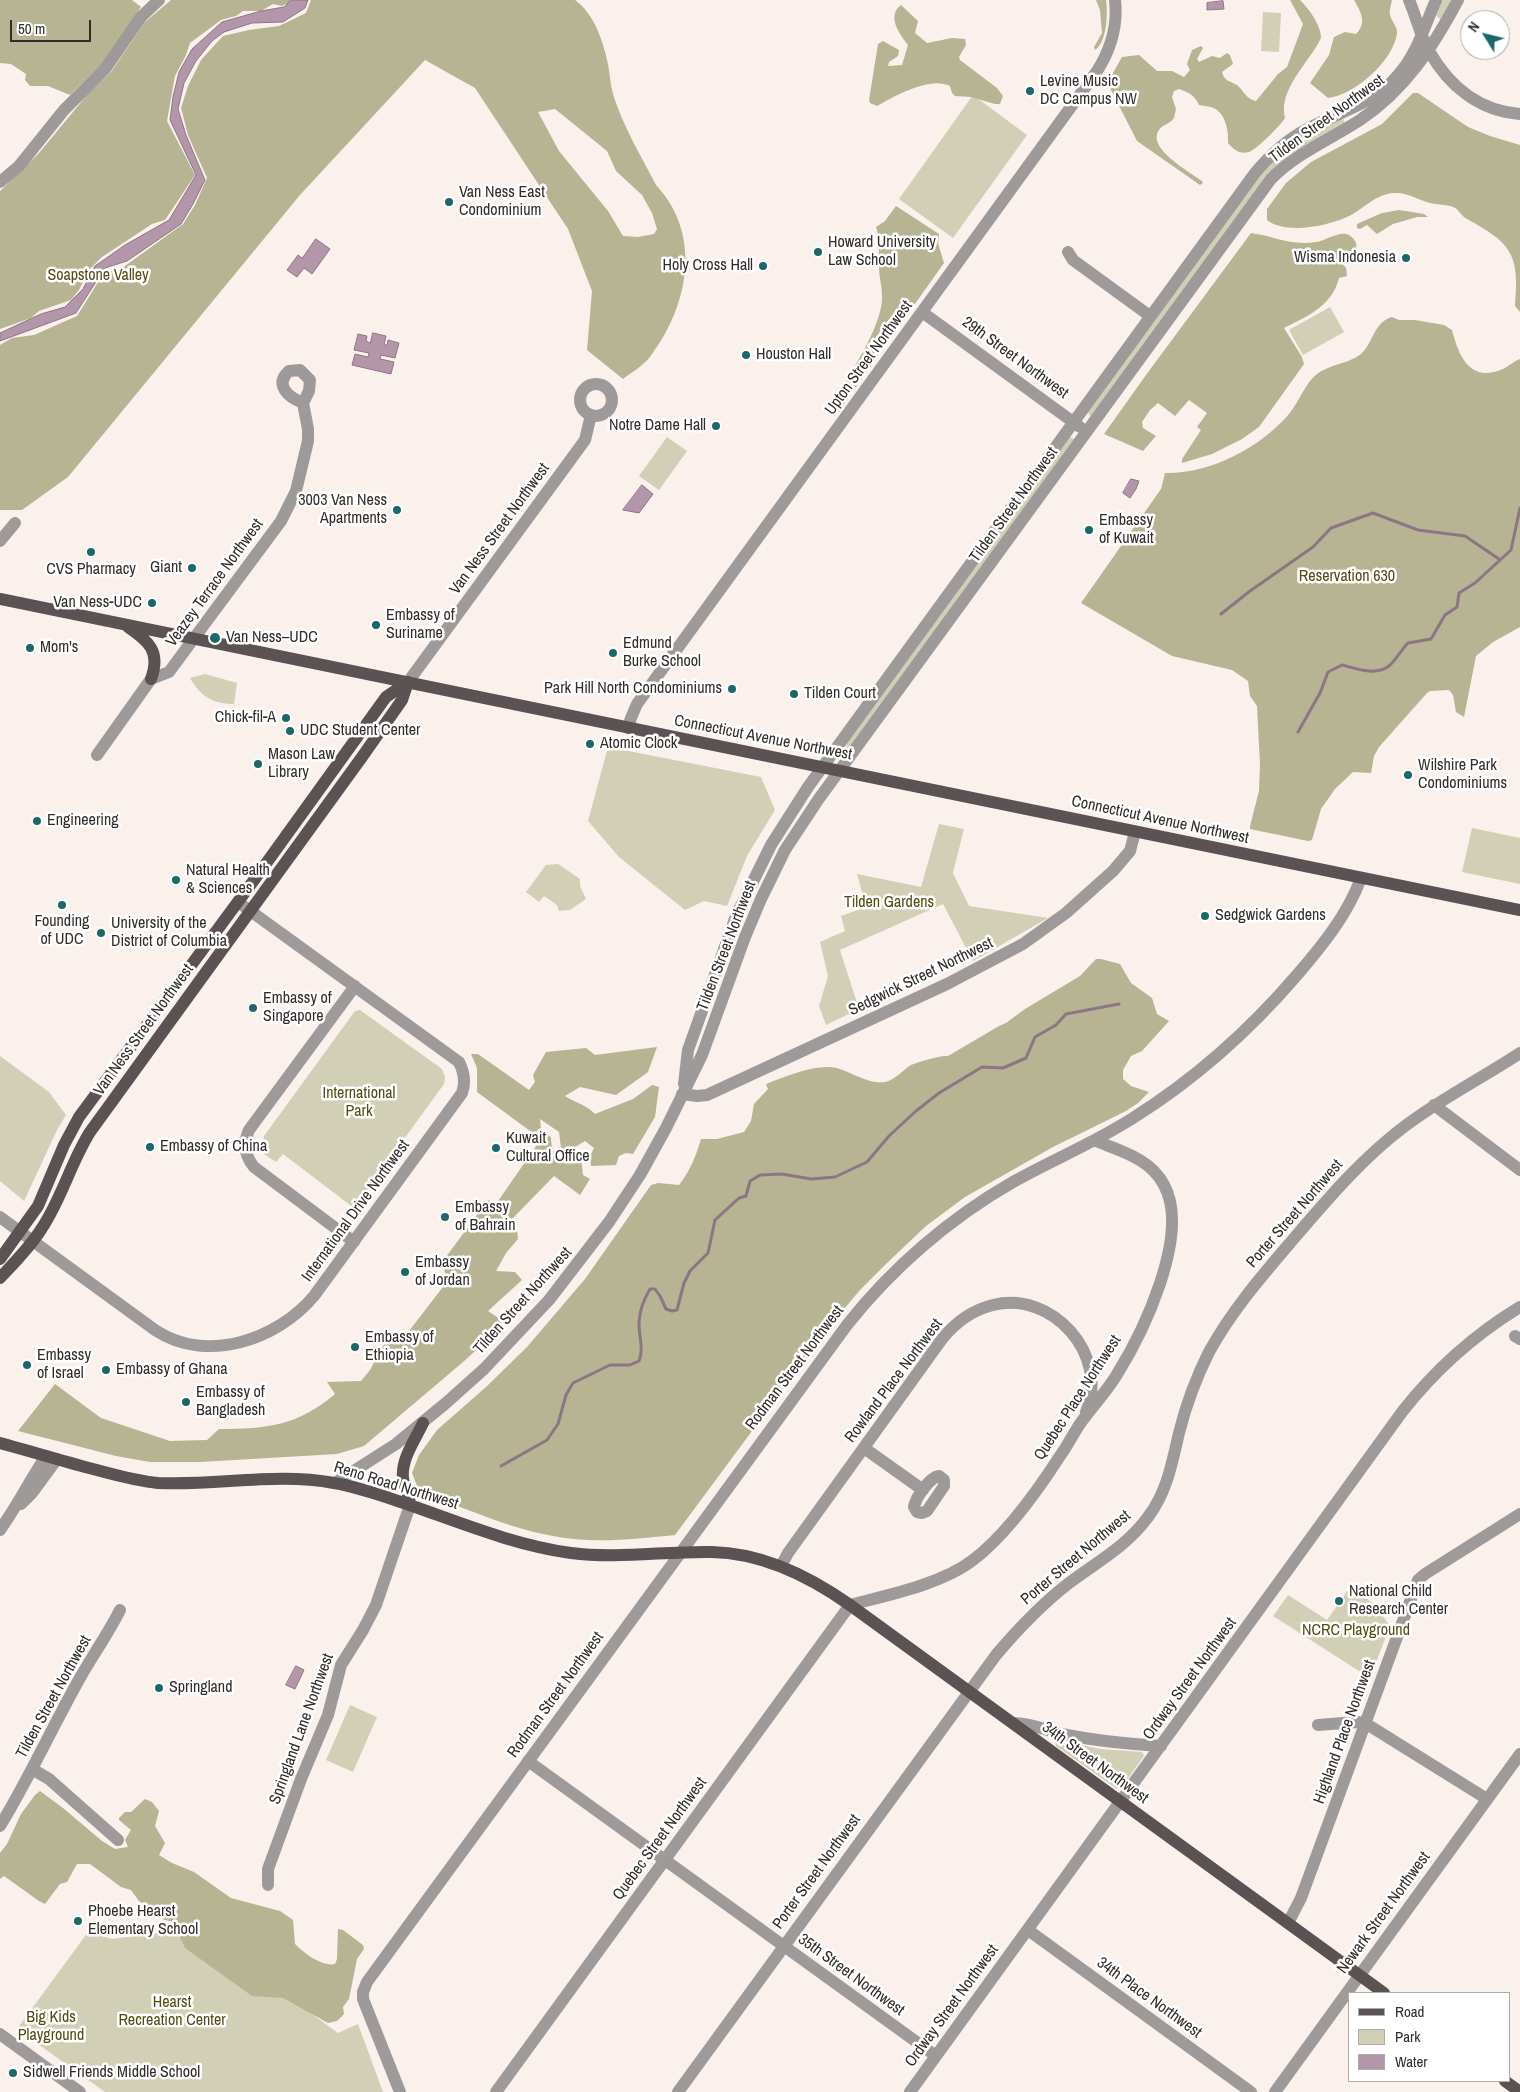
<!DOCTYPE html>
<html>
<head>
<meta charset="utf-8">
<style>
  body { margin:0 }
  #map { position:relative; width:1520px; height:2092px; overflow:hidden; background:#faf0ec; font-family:"Archivo Narrow",sans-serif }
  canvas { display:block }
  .legend { position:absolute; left:1348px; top:1992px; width:162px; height:90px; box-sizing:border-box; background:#fff; border:1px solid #adabaa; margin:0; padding:6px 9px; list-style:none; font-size:15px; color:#312d2b }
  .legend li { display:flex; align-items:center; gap:10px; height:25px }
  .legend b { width:25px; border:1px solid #adabaa }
  .north { position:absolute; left:1460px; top:10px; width:50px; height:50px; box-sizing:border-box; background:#fff; border:1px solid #adabaa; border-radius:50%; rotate:306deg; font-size:14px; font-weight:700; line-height:20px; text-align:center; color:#312d2b }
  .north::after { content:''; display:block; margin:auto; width:18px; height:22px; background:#1a6869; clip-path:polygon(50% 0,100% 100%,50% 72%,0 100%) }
  .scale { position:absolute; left:10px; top:20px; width:81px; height:22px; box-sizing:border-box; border:2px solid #312d2b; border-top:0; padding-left:6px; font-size:15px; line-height:18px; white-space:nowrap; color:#312d2b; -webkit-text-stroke:4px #fff; paint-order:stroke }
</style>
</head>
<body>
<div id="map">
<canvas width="1520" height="2092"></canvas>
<ul class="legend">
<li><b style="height:6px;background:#5a5253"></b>Road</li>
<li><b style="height:14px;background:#d1cfb6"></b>Park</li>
<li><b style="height:14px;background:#b496aa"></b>Water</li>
</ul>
<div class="north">N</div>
<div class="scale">50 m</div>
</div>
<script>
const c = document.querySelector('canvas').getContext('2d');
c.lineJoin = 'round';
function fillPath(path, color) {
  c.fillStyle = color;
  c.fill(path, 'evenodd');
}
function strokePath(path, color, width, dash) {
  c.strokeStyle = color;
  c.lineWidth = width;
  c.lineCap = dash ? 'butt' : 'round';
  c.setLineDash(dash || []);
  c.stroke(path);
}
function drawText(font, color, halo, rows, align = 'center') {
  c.font = font + ' "Archivo Narrow",sans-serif';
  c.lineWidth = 5;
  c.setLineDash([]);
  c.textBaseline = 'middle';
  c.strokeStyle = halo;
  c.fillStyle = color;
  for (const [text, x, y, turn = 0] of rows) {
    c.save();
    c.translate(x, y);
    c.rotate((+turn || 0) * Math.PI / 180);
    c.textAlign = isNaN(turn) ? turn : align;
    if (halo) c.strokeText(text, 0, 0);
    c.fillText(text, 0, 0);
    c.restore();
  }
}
fillPath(new Path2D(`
  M1441,0H1456L1441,20L1436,15Z
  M1263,12L1281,13L1279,52L1261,51Z
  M973,95L1027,135L953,238L899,199Z
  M1343,118L1345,125L1297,153L1094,416H1090L1088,412L1256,178C1285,148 1304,135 1343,118Z
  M1330,307L1344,332L1303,355L1289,330Z
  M667,437L687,451L659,490L639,476Z
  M1070,437L1074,439L853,749L847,748L846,744Z
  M205,674L237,683L234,704C213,704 200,696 190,678Z
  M608,747L761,777L775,810L747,856L727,906L704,901L685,910L619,857L588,821Z
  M939,824L964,829L953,873L969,906L1048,918L973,961L943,904L840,950L859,1009L826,1025L819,1006L828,976L820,942L845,931L841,916L866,907L857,874L921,887Z
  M1472,828L1520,838V884L1462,872Z
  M558,864L580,879V886L586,899L570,910L559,911L557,905L544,896L539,902L526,892L546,865Z
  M360,1010L442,1069L445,1077L444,1084L354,1208L283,1154L276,1162L264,1154L262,1149L264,1136L355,1011Z
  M0,1056L49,1092L66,1115L57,1130L24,1201L0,1181Z
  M1351,1586L1375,1605L1390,1626L1370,1678L1273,1616L1288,1595L1327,1620Z
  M350,1705L377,1717L353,1772L326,1760Z
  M1058,1740L1100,1749L1142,1752L1144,1756L1122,1787L1117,1789L1056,1746L1055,1742Z
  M193,1928L338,2033L358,2024L383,2092H105L17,2029L88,1932L112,1939Z`), '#d1cfb6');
fillPath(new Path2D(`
  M0,0H132L141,7L105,61L70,95L48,86H30L25,80L26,74L11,64L0,63Z
  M171,0H294L282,6L273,4L261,11H243L236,16L221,20L190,43L186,55L175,76L167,121L195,175L165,220L152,224L102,257L89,270L79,290L71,300L39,311L31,318L0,329V191L39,153L87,95L111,72L145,22Z
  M311,0H575C594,14 603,40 608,64C610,74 610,84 613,94C623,126 641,156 656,185C702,234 689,304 652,354C646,364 632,372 623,379L587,350L592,291L568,229L475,88L425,60L300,195L68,477L22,510H0V345L12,338L34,335L77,316L105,271H118L183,224L195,205L207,178L188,135L181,108L188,86L201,60L223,36L249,30L279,26L306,13ZM555,109L607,151L616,171L642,195L652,213L657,229L654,234L638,237L623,236L608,211L559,151L538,112Z
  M1096,0H1106C1108,14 1107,42 1095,50L1094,47L1102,33L1100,10Z
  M1290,0H1300C1309,9 1321,25 1321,38C1309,63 1278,89 1285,118C1280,126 1257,149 1249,152C1240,155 1233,149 1228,143C1229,130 1225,111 1211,107C1207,106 1203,106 1199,105C1194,95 1190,93 1179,89L1174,91L1172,97L1176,109L1174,118C1170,124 1162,125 1159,130C1146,148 1190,172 1202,181L1203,183L1200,185L1137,141L1110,88L1109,80L1122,57L1139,55L1157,71H1172L1184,77L1190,70L1187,64L1192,50L1201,46L1203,48L1197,59L1199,62L1212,56L1220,58L1227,53L1230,55L1233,64L1222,72C1224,81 1230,81 1237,85C1244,91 1246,99 1256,101L1278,74L1287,67L1303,24Z
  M1354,0H1392C1391,5 1389,11 1390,15C1392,22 1397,26 1397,33C1394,60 1355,95 1328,98L1310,83L1329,55L1334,37L1345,32L1356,34C1367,23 1361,12 1354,0Z
  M901,5L918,21L915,33L927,43L952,38L965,39L966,45L959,57L960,60L997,88L1003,96L1000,104H995L971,97L955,96L952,93L950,86C930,76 895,96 877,106L870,103L869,100L878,44L883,41L899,50L898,56L889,62L888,66L902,65L908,45C900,35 886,16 901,5Z
  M1413,93H1418L1468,127L1490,136L1520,145V312L1515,306C1520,254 1511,243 1467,219C1461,216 1459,209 1453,207C1445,204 1438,205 1430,203C1418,200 1408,192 1394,193C1376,194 1366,207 1351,215C1330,226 1286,235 1267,220V209L1286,183L1311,162L1382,124Z
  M896,206L939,234L938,243L944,263L836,415L832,416L827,412C843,384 884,327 882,295C882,286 879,277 879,268C878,254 881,241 876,227L885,221Z
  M1399,210L1424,214L1428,217H1417L1393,224L1377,234L1367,225L1360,229L1357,228V224L1382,213Z
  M1251,233C1274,236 1290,246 1316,242C1325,241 1340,230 1349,235C1359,241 1358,251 1352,258L1343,259L1341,262L1346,268L1347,276L1339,278C1332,306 1308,316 1284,328L1302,357L1304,364L1259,427L1242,439L1212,454L1182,463V459L1201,430L1197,427L1207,413L1189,400L1175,416L1158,403L1150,410L1142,422L1143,428L1156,436L1143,451L1104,434L1146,375Z
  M1392,317L1399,320H1415L1444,325L1452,330C1459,357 1470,383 1503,369C1509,366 1514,361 1520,359V627L1493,642L1476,656L1464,717L1456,712L1453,695L1449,690L1430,691L1427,693L1379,747L1374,756L1371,773L1353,772L1335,789L1321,809L1312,840L1308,841L1250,829V826L1259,791L1260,765L1257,706L1250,696L1248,681L1232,670L1172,656L1081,603L1161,489L1165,473C1210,474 1260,448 1289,414C1299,402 1305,383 1317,374C1330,364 1352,363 1362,353C1374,341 1374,322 1392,317Z
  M1096,959H1101L1120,964L1131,983L1152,998L1157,1014L1169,1021L1142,1051L1131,1056L1123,1070V1079L1131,1086L1149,1092L1138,1103L1126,1111L1053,1147L965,1197L926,1226L888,1262L860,1290L829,1327L675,1535C636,1539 593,1544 553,1536C507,1528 463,1507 419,1491L412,1473L419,1455L437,1430L486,1387L527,1347L585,1279L651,1185L658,1183L679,1185C690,1171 696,1156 701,1139H717L744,1132L751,1121L754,1104L768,1089L766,1084C784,1077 817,1063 837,1068C851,1072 870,1085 885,1082C895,1080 903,1070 911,1065C918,1062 941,1055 948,1056L999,1026L1006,1023L1025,1009L1080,976Z
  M657,1047L648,1072L616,1095L580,1087L565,1096C576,1103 587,1105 595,1114L633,1099L652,1085L659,1087L655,1117L633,1154L626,1153L619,1156L616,1165L591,1166L590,1156L594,1148L585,1141L567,1152L561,1148L559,1132L540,1119L541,1129L551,1137C551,1149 554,1155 564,1162L581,1158L583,1175L590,1179L580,1195L554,1176L512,1219L517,1230L518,1239L506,1253L496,1271L515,1272L522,1280L488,1311L503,1321L484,1343L463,1362L364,1446L337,1454L200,1462H150L116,1456L18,1431L55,1384L101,1418L170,1441L207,1440L219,1429C267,1429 297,1426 335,1394L327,1382L361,1381L370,1370L387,1339L409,1331L446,1283C448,1274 442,1269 443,1261L488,1200L496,1204L541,1139L477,1092V1068L471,1054H478L529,1090L535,1082L533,1075L546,1052L586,1048L595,1055Z
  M40,1791L63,1808L102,1841L115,1849L128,1847L125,1840L131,1830L119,1820V1818L125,1812H131L145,1799L152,1802L159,1811L155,1826L165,1843L159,1855L172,1863L194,1872L231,1898L280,1911L293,1920L295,1944C304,1953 322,1967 335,1964L337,1959L338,1929L343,1930L363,1945L364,1949L357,1959L349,1999L343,2007L344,2014L337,2021L328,2023L283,1998L252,1996L185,1948L173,1922L162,1919L139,1901L131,1890L121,1887L90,1864H77L67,1882L60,1884L45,1904L39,1901L4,1876L0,1879V1853L7,1844L21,1814L35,1795Z`), '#b6b493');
const water = new Path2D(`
  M291,0H308L305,8L283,22L252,23L224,32L212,41L196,61L184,83L178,109L186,135L205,180L193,204L181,224L127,261L105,268L76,313L0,341V333L41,314L65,307L83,289L95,266L125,245L169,220L196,175L170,120L173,97L179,72L192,49L222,22L261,11L284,7Z
  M1223,1L1224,9L1207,10V3Z
  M316,239L330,249L312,274L304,268L297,277L287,270L298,255L302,258Z
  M373,333L386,336L384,345H387L388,340L399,343L395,358L381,355L380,359L394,362L391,374L352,365L355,354L368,357L369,353L354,350L358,334L367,336L366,341L370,343Z
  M1131,479L1139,481L1136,489L1130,498L1123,493Z
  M642,485L653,494L639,513L623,510Z
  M296,1666L304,1670L295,1689L286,1685Z`);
fillPath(water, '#b496aa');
strokePath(water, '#8d7684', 1);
strokePath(new Path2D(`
  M1221,614L1250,591L1313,547L1331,528L1373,513L1418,530L1465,536L1499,559
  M1298,732L1320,693L1328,672L1342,665C1357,669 1376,676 1389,666C1396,660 1401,650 1408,643L1431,639L1445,615L1457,607L1459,593L1475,583L1511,550L1520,508
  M501,1466L547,1440L558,1424L566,1395L573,1383L610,1365H630L639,1361C644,1348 639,1337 639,1324C639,1313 644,1299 650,1289H655L660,1296L666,1309L672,1311L677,1310L684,1283L690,1271L708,1253L715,1220L739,1198L746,1196L750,1181L760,1175L782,1174L811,1179L835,1177L867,1162L889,1136L916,1111L939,1093L982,1067L1003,1068L1026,1058L1035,1037L1056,1025L1066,1014L1119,1004`), '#8d7684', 3);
strokePath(new Path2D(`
  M1409,0C1416,16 1420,35 1429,51C1449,86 1479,111 1520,114
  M0,182L19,166L64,110L105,69L141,17L159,0
  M1068,252L1073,260L1150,316
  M922,312L1080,427
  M580 400a16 16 0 1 1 32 0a16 16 0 1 1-32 0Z
  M0,541L15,523
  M408,682L585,440L591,415
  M628,728L631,718L637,704L1097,71C1111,49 1118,26 1115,0
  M97,755L151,679L169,672L281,521L296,491L308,441V429L303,403C288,397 274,385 289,371L300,370L310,380L309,391L303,403
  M684,1084L688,1050L736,916L771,845L808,787L1255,173C1270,155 1286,140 1307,129C1339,112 1374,104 1398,75C1417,54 1425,25 1436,0
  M682,1094L697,1096L707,1095L947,984L1023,944L1066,913L1113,871L1130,851L1135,832
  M1434,1105L1520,1170
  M0,1217L155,1330C207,1364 277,1340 314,1296L462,1093C466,1082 464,1072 459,1062L238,902
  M354,1242L254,1167C245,1156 243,1143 249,1130L355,986
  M1515,1336L1520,1339
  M864,1448L923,1490
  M939,1476L944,1480V1486L927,1511L922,1513L917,1512L914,1507C916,1497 929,1478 939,1476Z
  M335,1483L396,1444L446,1403L484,1369L549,1300L609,1222L640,1175L666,1128L702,1055L745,937L761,899L785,850L818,800L1271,179C1297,153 1329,140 1360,120C1405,90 1433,47 1458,0
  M21,1504L32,1493L57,1459
  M0,1530C17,1506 30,1480 46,1456
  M781,1566L788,1553L942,1339C955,1323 972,1310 993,1305C1052,1290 1110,1355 1086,1412
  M1014,1723C1032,1723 1050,1732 1067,1735C1098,1741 1130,1744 1161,1746
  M1318,1725L1356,1722L1365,1723L1487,1799
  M528,1761L936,2056
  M32,1769L49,1779L118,1840
  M0,1826C28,1780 50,1732 76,1685C90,1659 107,1636 120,1610
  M268,1885V1869L301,1779L328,1715L341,1665L363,1630L376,1605L410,1505
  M1288,1923L1301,1898L1418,1580L1425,1574L1520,1514
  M1028,1930L1251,2092
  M0,2034L80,2092
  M400,2092L363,1999V1992L367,1982L847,1325C892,1268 950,1218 1013,1182C1052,1160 1094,1143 1133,1118C1195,1079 1249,1031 1297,975C1322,946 1348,914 1361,878
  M496,2092L850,1605C888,1595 942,1584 973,1560C1005,1536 1038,1490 1060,1456C1068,1445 1074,1432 1082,1421C1093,1406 1106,1392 1116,1376C1143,1333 1191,1234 1164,1185C1151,1159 1121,1151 1096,1141
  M678,2092L996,1655C1018,1629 1042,1604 1069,1583C1097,1562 1127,1546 1148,1517C1167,1492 1172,1463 1179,1433C1186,1405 1196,1378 1209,1352C1231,1312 1260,1278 1290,1243C1326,1201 1361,1159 1405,1126C1442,1098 1482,1078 1520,1053
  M910,2092L1402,1412C1435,1370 1474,1335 1520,1307
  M1275,2092L1520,1754`), '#9e9a9a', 12);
strokePath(new Path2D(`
  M0,599L1520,910
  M128,627C149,641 161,652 151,679
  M0,1259L38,1206L64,1145L79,1117L257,876L386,697L408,682
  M0,1278C15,1262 31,1246 42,1228C62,1198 71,1162 90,1132L362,757L402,700L408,682
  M0,1443C30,1451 59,1460 89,1468C112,1474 135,1481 158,1483C217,1486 276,1472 334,1483C353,1486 371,1492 389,1498C450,1518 507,1544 571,1553C618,1559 665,1551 712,1552C763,1553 809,1576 850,1605L1384,1993
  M410,1505C410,1495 404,1488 403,1478C401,1459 415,1440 423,1423
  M1505,2081L1520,2092`), '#5a5253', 12);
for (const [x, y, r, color] of [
  [1030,91,5,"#1a6869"],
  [449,202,5,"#1a6869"],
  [818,252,5,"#1a6869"],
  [1406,258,5,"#1a6869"],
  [763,266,5,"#1a6869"],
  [746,355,5,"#1a6869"],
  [716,426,5,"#1a6869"],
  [397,510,5,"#1a6869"],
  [1089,530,5,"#1a6869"],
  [91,552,5,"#1a6869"],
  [192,568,5,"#1a6869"],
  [152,603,5,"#1a6869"],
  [376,625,5,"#1a6869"],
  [215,638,6,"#1a6869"],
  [30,648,5,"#1a6869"],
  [613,653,5,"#1a6869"],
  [732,689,5,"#1a6869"],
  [794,694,5,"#1a6869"],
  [286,718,5,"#1a6869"],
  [290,731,5,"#1a6869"],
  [590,744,5,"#1a6869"],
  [258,764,5,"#1a6869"],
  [1408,775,5,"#1a6869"],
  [37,821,5,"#1a6869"],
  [176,880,5,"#1a6869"],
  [62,905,5,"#1a6869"],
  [1205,916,5,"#1a6869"],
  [101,933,5,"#1a6869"],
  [253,1008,5,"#1a6869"],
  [150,1147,5,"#1a6869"],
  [496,1148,5,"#1a6869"],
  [445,1217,5,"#1a6869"],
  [405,1272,5,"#1a6869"],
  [355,1347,5,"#1a6869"],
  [27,1365,5,"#1a6869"],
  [106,1370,5,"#1a6869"],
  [186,1402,5,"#1a6869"],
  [1339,1601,5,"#1a6869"],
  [159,1688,5,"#1a6869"],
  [78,1921,5,"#1a6869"],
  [13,2073,5,"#1a6869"]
]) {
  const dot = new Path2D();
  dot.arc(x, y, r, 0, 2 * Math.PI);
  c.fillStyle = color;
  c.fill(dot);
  strokePath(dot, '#fff', 2);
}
drawText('16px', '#312d2b', '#fff', [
  ["Levine Music",1040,82],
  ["DC Campus NW",1040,100],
  ["Van Ness East",459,193],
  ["Condominium",459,211],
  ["Howard University",828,243],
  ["Law School",828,261],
  ["Wisma Indonesia",1396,258,"right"],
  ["Holy Cross Hall",753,266,"right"],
  ["Houston Hall",756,355],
  ["Notre Dame Hall",706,426,"right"],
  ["3003 Van Ness",387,501,"right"],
  ["Apartments",387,519,"right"],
  ["Embassy",1099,521],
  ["of Kuwait",1099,539],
  ["Giant",182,568,"right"],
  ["CVS Pharmacy",91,570,"center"],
  ["Van Ness-UDC",142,603,"right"],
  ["Embassy of",386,616],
  ["Suriname",386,634],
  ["Van Ness–UDC",226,638],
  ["Edmund",623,644],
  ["Burke School",623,662],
  ["Mom's",40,648],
  ["Park Hill North Condominiums",722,689,"right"],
  ["Tilden Court",804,694],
  ["Chick-fil-A",276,718,"right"],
  ["UDC Student Center",300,731],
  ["Atomic Clock",600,744],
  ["Mason Law",268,755],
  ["Library",268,773],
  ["Wilshire Park",1418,766],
  ["Condominiums",1418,784],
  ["Engineering",47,821],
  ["Natural Health",186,871],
  ["& Sciences",186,889],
  ["Sedgwick Gardens",1215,916],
  ["Founding",62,922,"center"],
  ["of UDC",62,940,"center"],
  ["University of the",111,924],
  ["District of Columbia",111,942],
  ["Embassy of",263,999],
  ["Singapore",263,1017],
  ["Kuwait",506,1139],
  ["Cultural Office",506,1157],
  ["Embassy of China",160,1147],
  ["Embassy",455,1208],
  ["of Bahrain",455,1226],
  ["Embassy",415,1263],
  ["of Jordan",415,1281],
  ["Embassy of",365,1338],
  ["Ethiopia",365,1356],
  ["Embassy",37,1356],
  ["of Israel",37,1374],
  ["Embassy of Ghana",116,1370],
  ["Embassy of",196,1393],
  ["Bangladesh",196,1411],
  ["National Child",1349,1592],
  ["Research Center",1349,1610],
  ["Springland",169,1688],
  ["Phoebe Hearst",88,1912],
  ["Elementary School",88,1930],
  ["Sidwell Friends Middle School",23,2073]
], 'left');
drawText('16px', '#312d2b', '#fff', [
  ["Tilden Street Northwest",1327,119,-36],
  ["Upton Street Northwest",869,358,-54],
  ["29th Street Northwest",1015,358,36],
  ["Tilden Street Northwest",1014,505,-54],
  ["Van Ness Street Northwest",500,529,-54],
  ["Veazey Terrace Northwest",215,583,-54],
  ["Connecticut Avenue Northwest",763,738,11],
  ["Connecticut Avenue Northwest",1160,820,12],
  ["Tilden Street Northwest",727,946,-69],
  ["Sedgwick Street Northwest",921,977,-26],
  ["Van Ness Street Northwest",144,1030,-54],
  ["International Drive Northwest",356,1211,-54],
  ["Porter Street Northwest",1295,1214,-49],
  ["Tilden Street Northwest",523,1301,-48],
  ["Rodman Street Northwest",795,1368,-53],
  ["Rowland Place Northwest",894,1381,-53],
  ["Quebec Place Northwest",1078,1398,-57],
  ["Reno Road Northwest",396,1486,17],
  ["Porter Street Northwest",1076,1558,-40],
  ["Ordway Street Northwest",1190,1679,-54],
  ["Rodman Street Northwest",556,1695,-54],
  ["Tilden Street Northwest",54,1697,-61],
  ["Springland Lane Northwest",302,1729,-70],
  ["Highland Place Northwest",1345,1732,-70],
  ["34th Street Northwest",1095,1763,36],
  ["Quebec Street Northwest",660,1839,-54],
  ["Porter Street Northwest",817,1872,-54],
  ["Newark Street Northwest",1384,1913,-54],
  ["35th Street Northwest",851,1975,36],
  ["34th Place Northwest",1149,1998,36],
  ["Ordway Street Northwest",952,2006,-54]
]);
drawText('16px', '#524c14', '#fff', [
  ["Soapstone Valley",98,276],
  ["Reservation 630",1347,577],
  ["Tilden Gardens",889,903],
  ["International",359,1094],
  ["Park",359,1112],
  ["NCRC Playground",1356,1631],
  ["Hearst",172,2003],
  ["Recreation Center",172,2021],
  ["Big Kids",51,2018],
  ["Playground",51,2036]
]);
</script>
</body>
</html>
